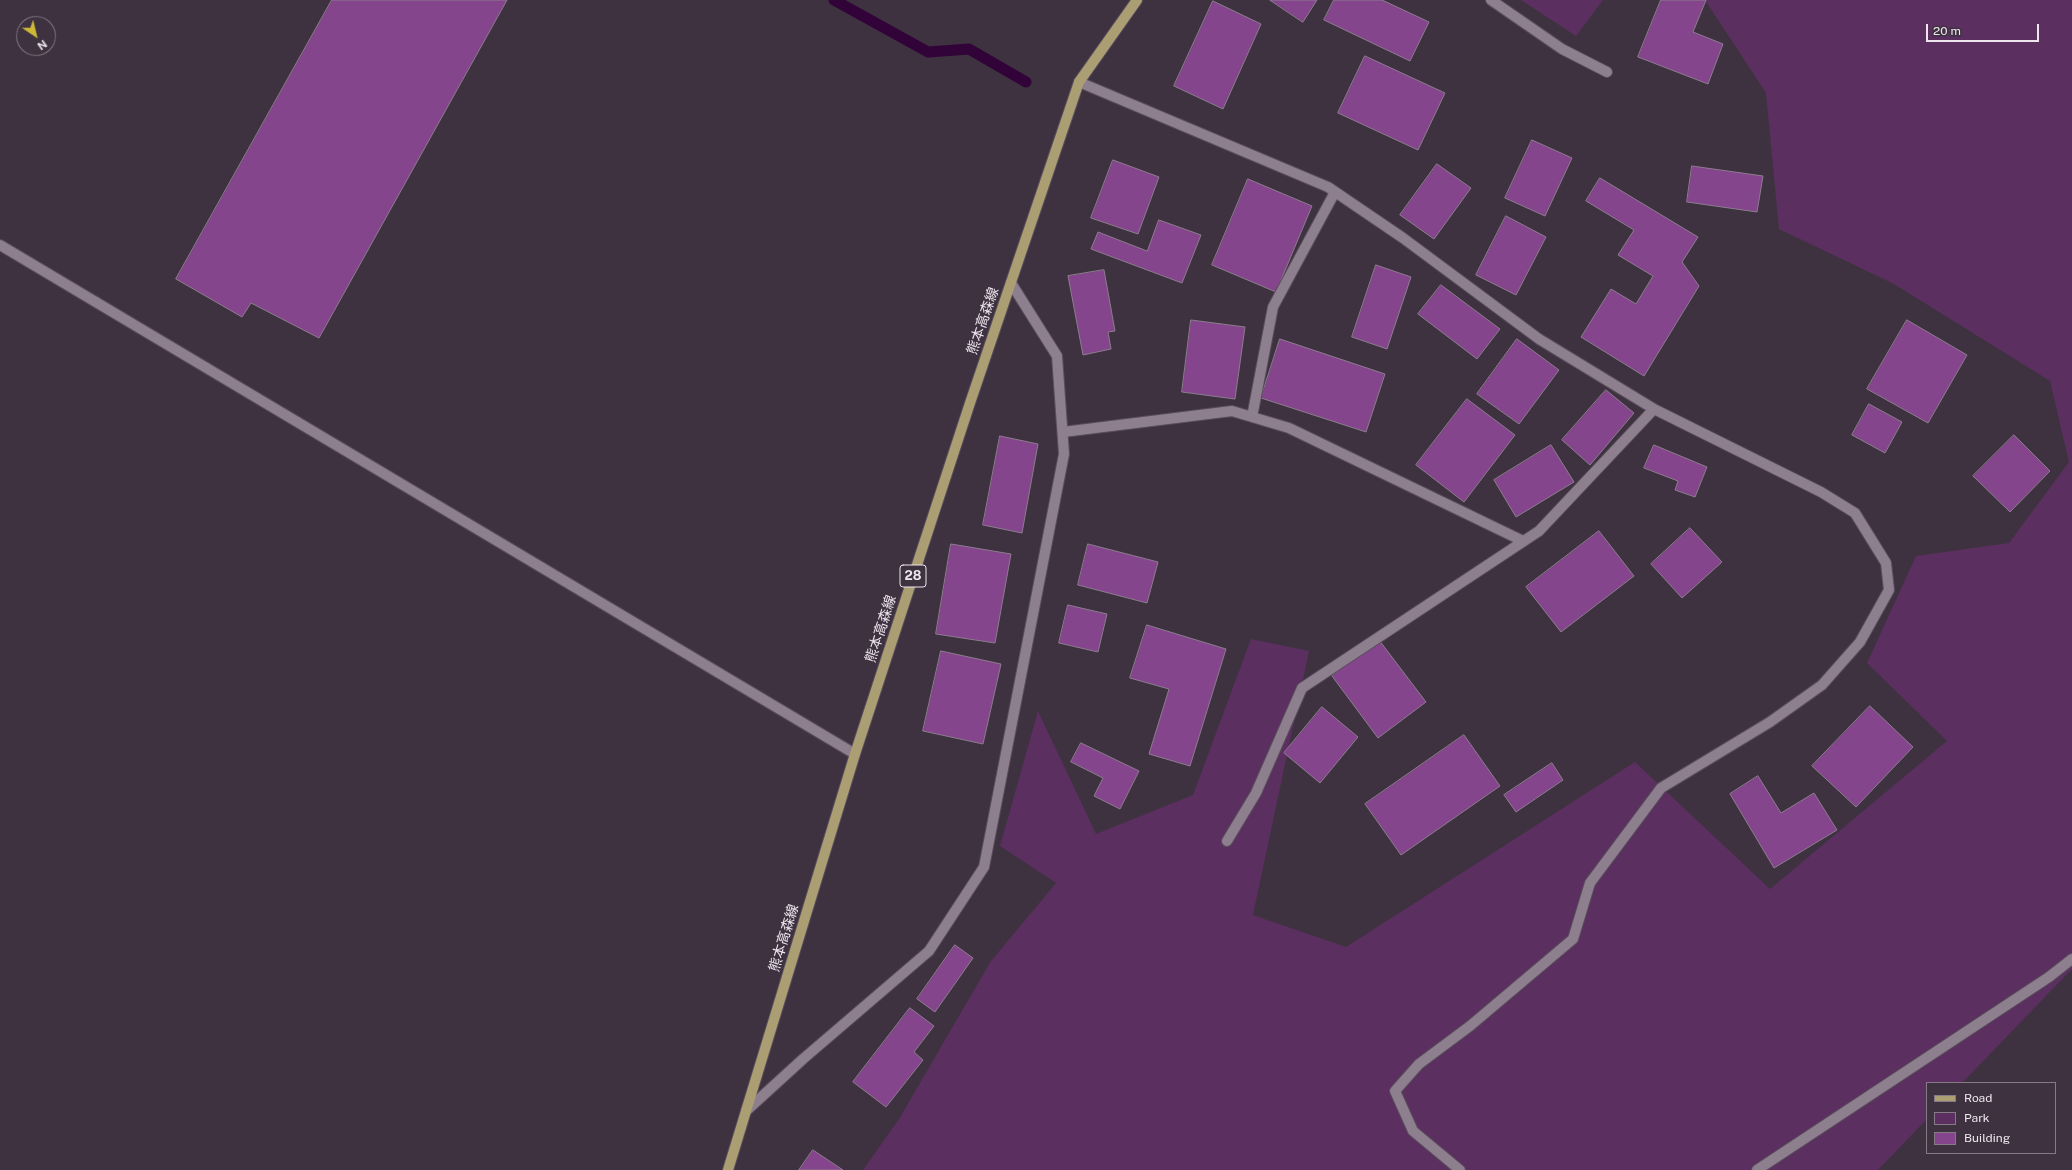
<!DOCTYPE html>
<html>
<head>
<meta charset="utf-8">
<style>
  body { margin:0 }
  #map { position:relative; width:2072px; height:1170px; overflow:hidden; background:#3f3240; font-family:"Public Sans",sans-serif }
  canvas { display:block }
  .legend { position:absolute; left:1926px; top:1082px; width:130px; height:72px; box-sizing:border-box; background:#3f3240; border:1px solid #857a86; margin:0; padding:5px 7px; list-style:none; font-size:12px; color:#eee5ef }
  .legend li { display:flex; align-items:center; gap:8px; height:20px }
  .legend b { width:20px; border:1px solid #857a86 }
  .north { position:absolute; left:16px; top:16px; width:40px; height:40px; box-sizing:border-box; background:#3f3240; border:1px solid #857a86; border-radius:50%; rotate:145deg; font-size:11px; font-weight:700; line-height:16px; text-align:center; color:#eee5ef }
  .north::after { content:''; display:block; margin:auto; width:14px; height:18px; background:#cdb938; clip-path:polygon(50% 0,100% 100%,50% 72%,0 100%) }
  .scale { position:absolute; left:1926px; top:24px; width:113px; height:18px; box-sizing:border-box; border:2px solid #eee5ef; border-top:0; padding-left:5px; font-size:12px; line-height:14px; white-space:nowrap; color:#eee5ef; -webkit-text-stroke:3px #3f3240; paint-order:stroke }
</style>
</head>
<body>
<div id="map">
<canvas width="2072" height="1170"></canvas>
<ul class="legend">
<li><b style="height:5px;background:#ab9e73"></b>Road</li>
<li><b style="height:11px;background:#5b2f60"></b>Park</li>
<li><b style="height:11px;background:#84458c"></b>Building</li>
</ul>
<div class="north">N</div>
<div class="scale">20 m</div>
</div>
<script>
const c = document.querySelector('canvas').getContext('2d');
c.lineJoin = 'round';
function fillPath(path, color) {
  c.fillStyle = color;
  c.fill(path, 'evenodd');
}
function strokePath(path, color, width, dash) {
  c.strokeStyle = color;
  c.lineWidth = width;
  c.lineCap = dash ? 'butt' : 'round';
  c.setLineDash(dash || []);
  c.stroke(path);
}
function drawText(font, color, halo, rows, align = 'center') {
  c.font = font + ' "Public Sans","Noto Sans JP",sans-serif';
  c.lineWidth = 3.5;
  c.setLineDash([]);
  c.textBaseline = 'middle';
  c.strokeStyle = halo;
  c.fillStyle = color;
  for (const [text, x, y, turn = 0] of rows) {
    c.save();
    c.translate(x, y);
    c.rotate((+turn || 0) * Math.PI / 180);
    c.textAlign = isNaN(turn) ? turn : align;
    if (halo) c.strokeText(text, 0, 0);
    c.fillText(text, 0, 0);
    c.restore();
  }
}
fillPath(new Path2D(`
  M1521,0H1603L1576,36Z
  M1705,0H2072V969L1962,1083H1927V1119L1878,1170H863L899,1119L991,961L1056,883L1000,846L1038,711L1096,834L1193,795L1251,639L1309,651L1253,915L1346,947L1635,762L1770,889L1947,741L1867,663L1916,556L2009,543L2069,462L2050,381L1894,284L1779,229L1766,93Z`), '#5b2f60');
strokePath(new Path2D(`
  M834,0L928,52L969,49L1026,82`), '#320338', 11);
const building = new Path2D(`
  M332,0H507L319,338L251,303L242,317L176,279Z
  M1270,0H1317L1303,22Z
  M1334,0H1382L1429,22L1410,61L1324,20Z
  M1661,0H1706L1693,32L1723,44L1708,84L1638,57Z
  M1213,1L1261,24L1223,109L1174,86Z
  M1365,56L1445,93L1418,150L1338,113Z
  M1532,140L1572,158L1545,216L1505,198Z
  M1113,160L1159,177L1138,234L1091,218Z
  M1437,164L1471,188L1434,239L1400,215Z
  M1692,166L1763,176L1757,212L1687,202Z
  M1600,178L1698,237L1682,262L1699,286L1644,376L1581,337L1611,289L1636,304L1653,276L1618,255L1634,230L1586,201Z
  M1248,179L1312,206L1276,292L1212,265Z
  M1506,216L1546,237L1516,295L1476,275Z
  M1159,220L1201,235L1182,283L1091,249L1098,232L1147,251Z
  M1376,265L1411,277L1387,349L1352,337Z
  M1104,270L1115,331L1108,332L1111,349L1083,355L1068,276Z
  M1441,285L1500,329L1477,359L1418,314Z
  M1191,320L1245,327L1235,399L1182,392Z
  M1907,320L1967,355L1928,423L1867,389Z
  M1280,339L1385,374L1366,432L1261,398Z
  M1517,339L1559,370L1519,424L1477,394Z
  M1606,390L1634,413L1590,465L1562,440Z
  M1467,399L1515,435L1464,502L1416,465Z
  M1869,404L1902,422L1885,453L1852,435Z
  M2014,435L2050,471L2010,512L1973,476Z
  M1000,436L1038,444L1022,533L983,525Z
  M1551,445L1574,482L1516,517L1494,480Z
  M1654,445L1707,467L1695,497L1675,490L1678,481L1644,468Z
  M1690,528L1722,562L1682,598L1651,564Z
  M1599,531L1634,576L1561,632L1526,587Z
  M951,544L1011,554L995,643L936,634Z
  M1088,544L1158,562L1147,603L1078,585Z
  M1068,605L1107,614L1098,652L1059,643Z
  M1147,625L1226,649L1190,766L1149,754L1169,689L1130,678Z
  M1379,640L1426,702L1378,738L1332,676Z
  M941,651L1001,664L983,744L923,731Z
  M1870,706L1913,747L1856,807L1812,766Z
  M1322,707L1358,737L1320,783L1284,753Z
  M1464,735L1500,786L1401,855L1365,804Z
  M1081,743L1139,771L1120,809L1094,796L1103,778L1071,762Z
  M1552,763L1563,780L1516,812L1504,795Z
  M1758,776L1781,813L1814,793L1837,830L1774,868L1730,794Z
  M955,945L973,958L935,1012L917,999Z
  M910,1008L934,1026L914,1052L923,1060L886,1107L853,1082Z
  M813,1150L843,1170H799Z`);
fillPath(building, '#84458c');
strokePath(building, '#8c7d8e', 1);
const minor = new Path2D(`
  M1491,0L1562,49L1607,72
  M1079,82L1328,187L1403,238L1539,339L1654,409L1821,492L1855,513L1886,563L1889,590L1860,642L1822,685L1770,722L1661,788L1590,883L1573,939L1470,1026L1419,1064L1395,1091L1413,1131L1460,1170
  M0,245L855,754
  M1252,417L1273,307L1335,192
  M1063,432L1232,411L1289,428L1523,541
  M1227,841L1256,793L1302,688L1539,531L1654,409
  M746,1111L803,1059L929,951L984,867L1064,454L1057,356L1011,283
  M1757,1170L2049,977L2072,959`);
const major = new Path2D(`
  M728,1170L855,754L970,403L1079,82L1137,0`);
strokePath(minor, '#594e5b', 12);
strokePath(major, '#594e5b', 12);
strokePath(minor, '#8e7f8f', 10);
strokePath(major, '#ab9e73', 10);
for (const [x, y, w] of [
  [913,576,26]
]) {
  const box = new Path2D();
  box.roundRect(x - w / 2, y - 11, w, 22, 3);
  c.fillStyle = '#3f3240';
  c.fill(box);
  strokePath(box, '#eee5ef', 1);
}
drawText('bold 13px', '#eee5ef', null, [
  ["28",913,576]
]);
drawText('14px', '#eee5ef', '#3f3240', [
  ["熊本高森線",983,321,-71],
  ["熊本高森線",881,629,-72],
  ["熊本高森線",784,938,-73]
]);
</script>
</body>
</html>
